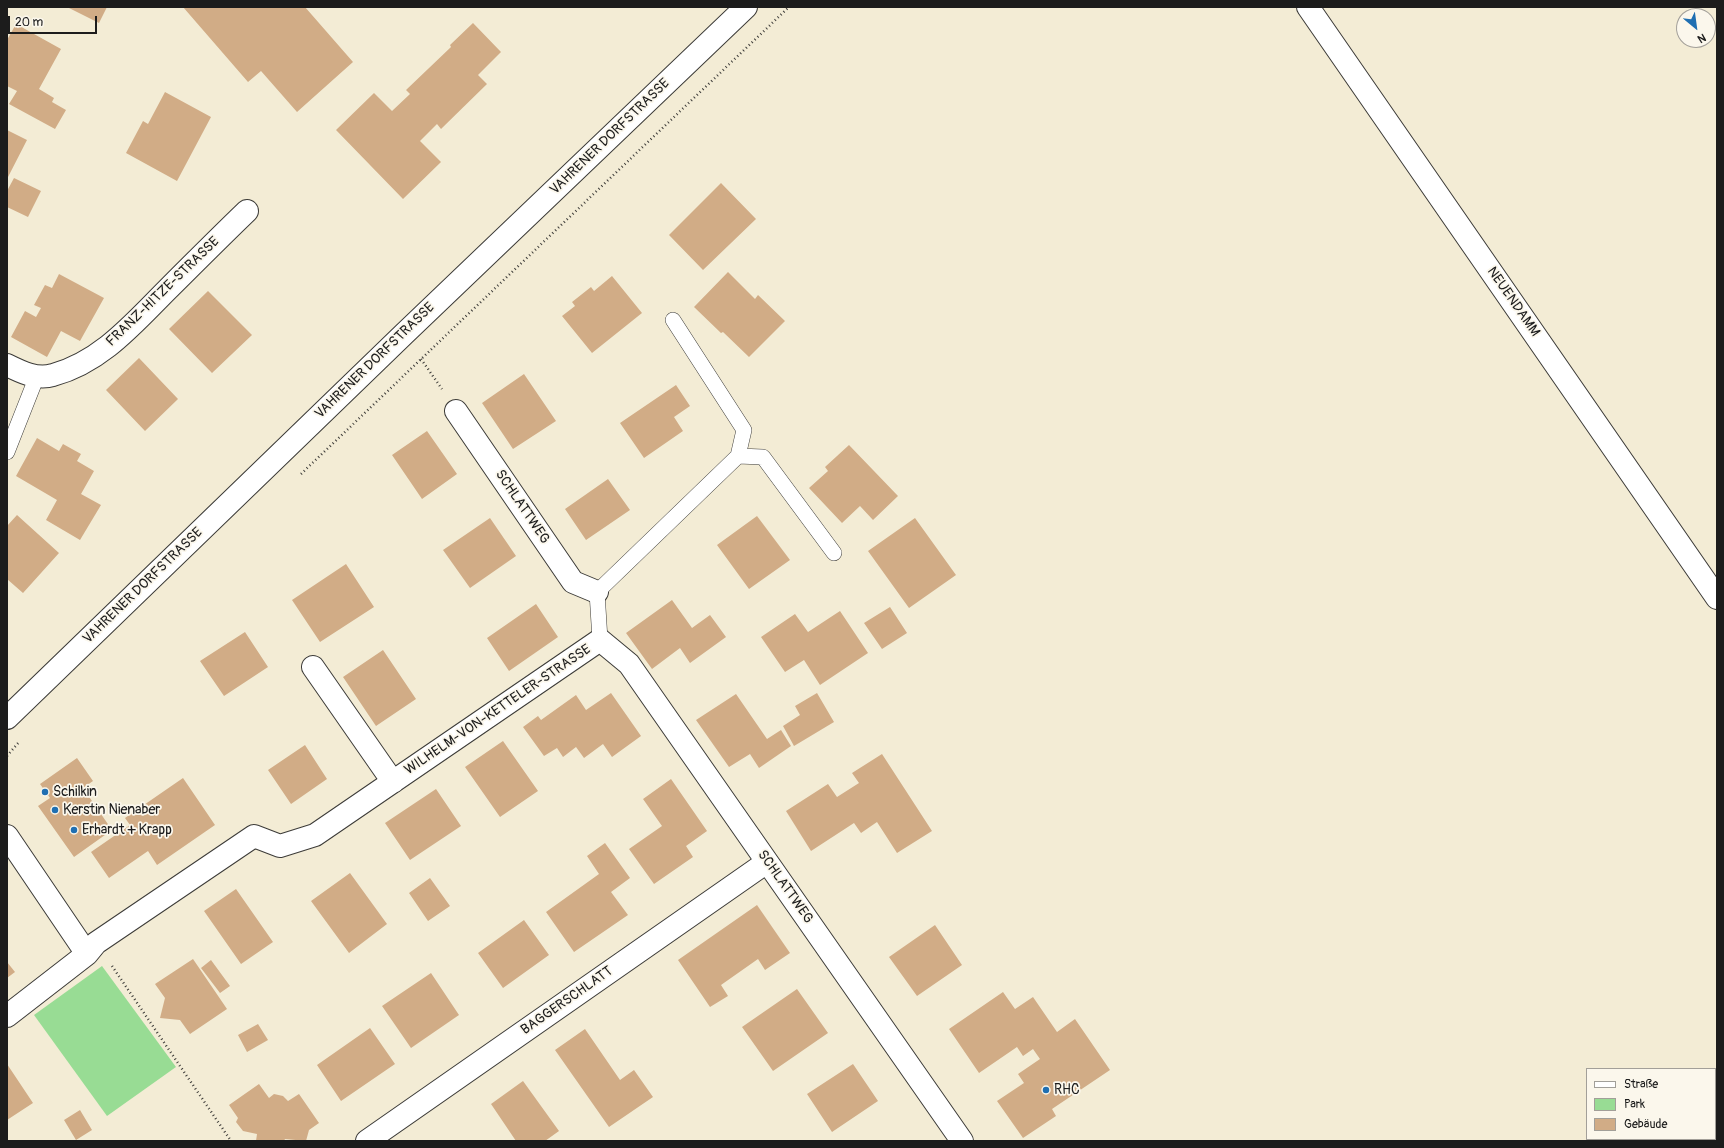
<!DOCTYPE html>
<html>
<head>
<meta charset="utf-8">
<style>
  body { margin:0 }
  #map { position:relative; width:1724px; height:1148px; overflow:hidden; background:#f3ecd5; font-family:Pangolin,sans-serif }
  canvas { display:block }
  .frame { position:absolute; inset:0; border:8px solid #1c1c1c; pointer-events:none }
  .legend { position:absolute; left:1586px; top:1068px; width:130px; height:72px; box-sizing:border-box; background:#fbf7ec; border:1px solid #a29f99; margin:0; padding:5px 7px; list-style:none; font-size:12px; color:#1c1c1c }
  .legend li { display:flex; align-items:center; gap:8px; height:20px }
  .legend b { width:20px; border:1px solid #a29f99 }
  .north { position:absolute; left:1676px; top:8px; width:40px; height:40px; box-sizing:border-box; background:#fbf7ec; border:1px solid #a29f99; border-radius:50%; rotate:151deg; font-size:11px; font-weight:700; line-height:16px; text-align:center; color:#1c1c1c }
  .north::after { content:''; display:block; margin:auto; width:14px; height:18px; background:#1f6fb2; clip-path:polygon(50% 0,100% 100%,50% 72%,0 100%) }
  .scale { position:absolute; left:8px; top:16px; width:89px; height:18px; box-sizing:border-box; border:2px solid #1c1c1c; border-top:0; padding-left:5px; font-size:12px; line-height:14px; white-space:nowrap; color:#1c1c1c; -webkit-text-stroke:3px #fbf7ec; paint-order:stroke }
</style>
</head>
<body>
<div id="map">
<canvas width="1724" height="1148"></canvas>
<div class="frame"></div>
<ul class="legend">
<li><b style="height:5px;background:#fff"></b>Straße</li>
<li><b style="height:11px;background:#98dc94"></b>Park</li>
<li><b style="height:11px;background:#d1ac86"></b>Gebäude</li>
</ul>
<div class="north">N</div>
<div class="scale">20 m</div>
</div>
<script>
const c = document.querySelector('canvas').getContext('2d');
c.lineJoin = 'round';
function fillPath(path, color) {
  c.fillStyle = color;
  c.fill(path, 'evenodd');
}
function strokePath(path, color, width, dash) {
  c.strokeStyle = color;
  c.lineWidth = width;
  c.lineCap = dash ? 'butt' : 'round';
  c.setLineDash(dash || []);
  c.stroke(path);
}
function drawText(font, color, halo, rows, align = 'center') {
  c.font = font + ' Pangolin,sans-serif';
  c.lineWidth = 3.5;
  c.setLineDash([]);
  c.textBaseline = 'middle';
  c.strokeStyle = halo;
  c.fillStyle = color;
  for (const [text, x, y, turn = 0] of rows) {
    c.save();
    c.translate(x, y);
    c.rotate((+turn || 0) * Math.PI / 180);
    c.textAlign = isNaN(turn) ? turn : align;
    if (halo) c.strokeText(text, 0, 0);
    c.fillText(text, 0, 0);
    c.restore();
  }
}
fillPath(new Path2D(`
  M102,966L176,1067L107,1116L34,1015Z`), '#98dc94');
fillPath(new Path2D(`
  M67,7H107L99,23Z
  M183,7H305L353,62L297,112L261,71L248,82Z
  M473,23L501,52L478,75L487,84L441,129L437,124L420,141L441,162L403,199L336,130L374,93L392,111L410,94L406,90L451,47L450,45Z
  M16,24L61,49L39,89L54,98L52,102L66,110L55,129L9,104L17,91L7,86V40Z
  M165,92L211,117L177,181L126,153L143,121L148,124Z
  M7,130L27,140L7,179Z
  M14,178L41,191L28,217L7,207V191Z
  M721,183L756,219L703,270L669,235Z
  M728,272L755,299L758,295L785,321L749,357L723,332L721,333L694,307Z
  M59,274L104,298L80,341L61,331L47,357L11,337L25,311L36,317L41,308L34,305L45,285L52,288Z
  M612,276L642,313L592,353L562,316L575,306L572,302L591,287L594,291Z
  M208,291L252,335L212,373L169,329Z
  M139,358L178,399L145,431L106,390Z
  M524,374L556,421L513,449L482,403Z
  M676,385L690,406L674,417L683,431L644,458L620,423Z
  M427,431L457,474L422,499L392,455Z
  M37,438L59,451L63,444L81,454L77,461L94,471L81,494L101,505L80,540L46,520L57,500L16,476Z
  M849,445L898,496L873,520L860,506L842,523L809,488L828,471L825,467Z
  M608,479L630,510L586,540L565,509Z
  M17,515L59,553L23,593L7,579V526Z
  M757,516L790,560L749,589L717,545Z
  M490,518L516,556L470,588L443,550Z
  M915,518L956,575L909,608L868,551Z
  M346,564L374,607L320,642L292,600Z
  M672,600L692,628L710,615L726,637L690,663L680,648L652,669L626,633Z
  M536,604L558,637L509,671L487,638Z
  M890,607L907,633L882,649L864,623Z
  M840,611L868,653L820,685L804,660L785,672L761,637L795,614L808,632Z
  M245,632L268,667L224,696L200,661Z
  M383,650L416,699L376,726L343,677Z
  M611,693L641,736L612,757L603,744L584,758L576,747L563,757L557,748L544,756L523,727L538,716L541,720L576,695L586,710Z
  M817,693L834,722L794,746L783,726L800,715L795,706Z
  M736,694L767,739L781,730L791,746L759,768L750,754L729,767L696,720Z
  M503,741L538,791L500,817L465,767Z
  M305,745L327,779L291,804L268,770Z
  M882,754L932,831L897,853L877,822L861,833L854,823L811,851L786,811L828,784L837,797L859,783L852,773Z
  M77,758L93,781L83,788L112,830L74,857L38,806L50,798L40,784Z
  M183,778L215,825L157,865L148,851L109,878L91,852L130,825L125,818Z
  M671,779L707,831L686,846L693,857L654,884L629,849L662,826L643,799Z
  M436,789L461,826L410,860L385,823Z
  M605,843L630,878L611,892L628,915L574,952L546,912L599,874L587,856Z
  M350,873L387,924L349,953L311,901Z
  M430,878L450,906L428,921L409,893Z
  M236,889L273,942L241,964L204,911Z
  M757,905L790,953L765,970L758,959L721,985L728,996L710,1007L678,960Z
  M524,920L549,955L503,988L478,953Z
  M935,925L962,965L917,996L889,957Z
  M193,959L227,1009L190,1034L180,1020L160,1018L165,998L155,984Z
  M211,960L230,986L220,993L201,968Z
  M7,962L15,972L7,978Z
  M431,973L459,1015L411,1048L382,1006Z
  M797,989L828,1033L773,1071L742,1027Z
  M1003,992L1015,1009L1033,997L1057,1032L1075,1019L1110,1070L1052,1109L1056,1116L1023,1138L997,1101L1024,1083L1018,1074L1040,1059L1033,1049L1023,1056L1017,1047L979,1073L949,1029Z
  M258,1024L268,1040L247,1052L238,1035Z
  M370,1028L395,1064L341,1101L317,1065Z
  M585,1029L620,1080L634,1070L653,1097L609,1127L555,1050Z
  M7,1064L33,1103L7,1120Z
  M853,1064L878,1101L832,1132L807,1094Z
  M523,1081L559,1131L545,1141H516L491,1104Z
  M259,1084L269,1098L274,1094L283,1096L288,1101L299,1094L319,1123L309,1130L306,1141L285,1139L284,1141H256L257,1134L243,1131L236,1122L238,1118L229,1105Z
  M80,1110L92,1130L76,1140L64,1120Z`), '#d1ac86');
const service = new Path2D(`
  M7,452L37,376
  M738,456L763,457L834,553
  M600,640L597,592L738,456L744,430L673,320`);
const minor = new Path2D(`
  M1308,7L1717,598
  M7,365C21,372 37,380 53,375C101,362 133,324 167,290C193,264 220,237 247,211
  M456,411L573,582L597,592
  M313,667L393,782
  M7,718L404,334L746,7
  M7,836L87,954L96,943L254,836L280,846L315,835L600,640L629,664L962,1141
  M7,1016L87,954
  M367,1141L767,862`);
strokePath(service, '#3c3b38', 16);
strokePath(minor, '#3c3b38', 24);
strokePath(new Path2D(`
  M421,359L442,389
  M301,474L789,7
  M7,756L19,742
  M112,966L231,1141`), '#3c3b38', 2.5, [1, 3]);
strokePath(service, '#fff', 15);
strokePath(minor, '#fff', 22);
for (const [x, y, r, color] of [
  [45,792,4,"#1f6fb2"],
  [55,810,4,"#1f6fb2"],
  [74,830,4,"#1f6fb2"],
  [1046,1090,4,"#1f6fb2"]
]) {
  const dot = new Path2D();
  dot.arc(x, y, r, 0, 2 * Math.PI);
  c.fillStyle = color;
  c.fill(dot);
  strokePath(dot, '#fbf7ec', 1.5);
}
drawText('14px', '#1c1c1c', '#fbf7ec', [
  ["VAHRENER DORFSTRASSE",610,137,-44],
  ["FRANZ-HITZE-STRASSE",163,292,-44],
  ["NEUENDAMM",1513,302,55],
  ["VAHRENER DORFSTRASSE",375,361,-44],
  ["SCHLATTWEG",522,507,56],
  ["VAHRENER DORFSTRASSE",143,586,-44],
  ["WILHELM-VON-KETTELER-STRASSE",498,710,-34],
  ["SCHLATTWEG",785,887,55],
  ["BAGGERSCHLATT",567,1001,-35]
]);
drawText('14px', '#1c1c1c', '#fbf7ec', [
  ["Schilkin",53,792],
  ["Kerstin Nienaber",63,810],
  ["Erhardt + Krapp",82,830],
  ["RHC",1054,1090]
], 'left');
</script>
</body>
</html>
